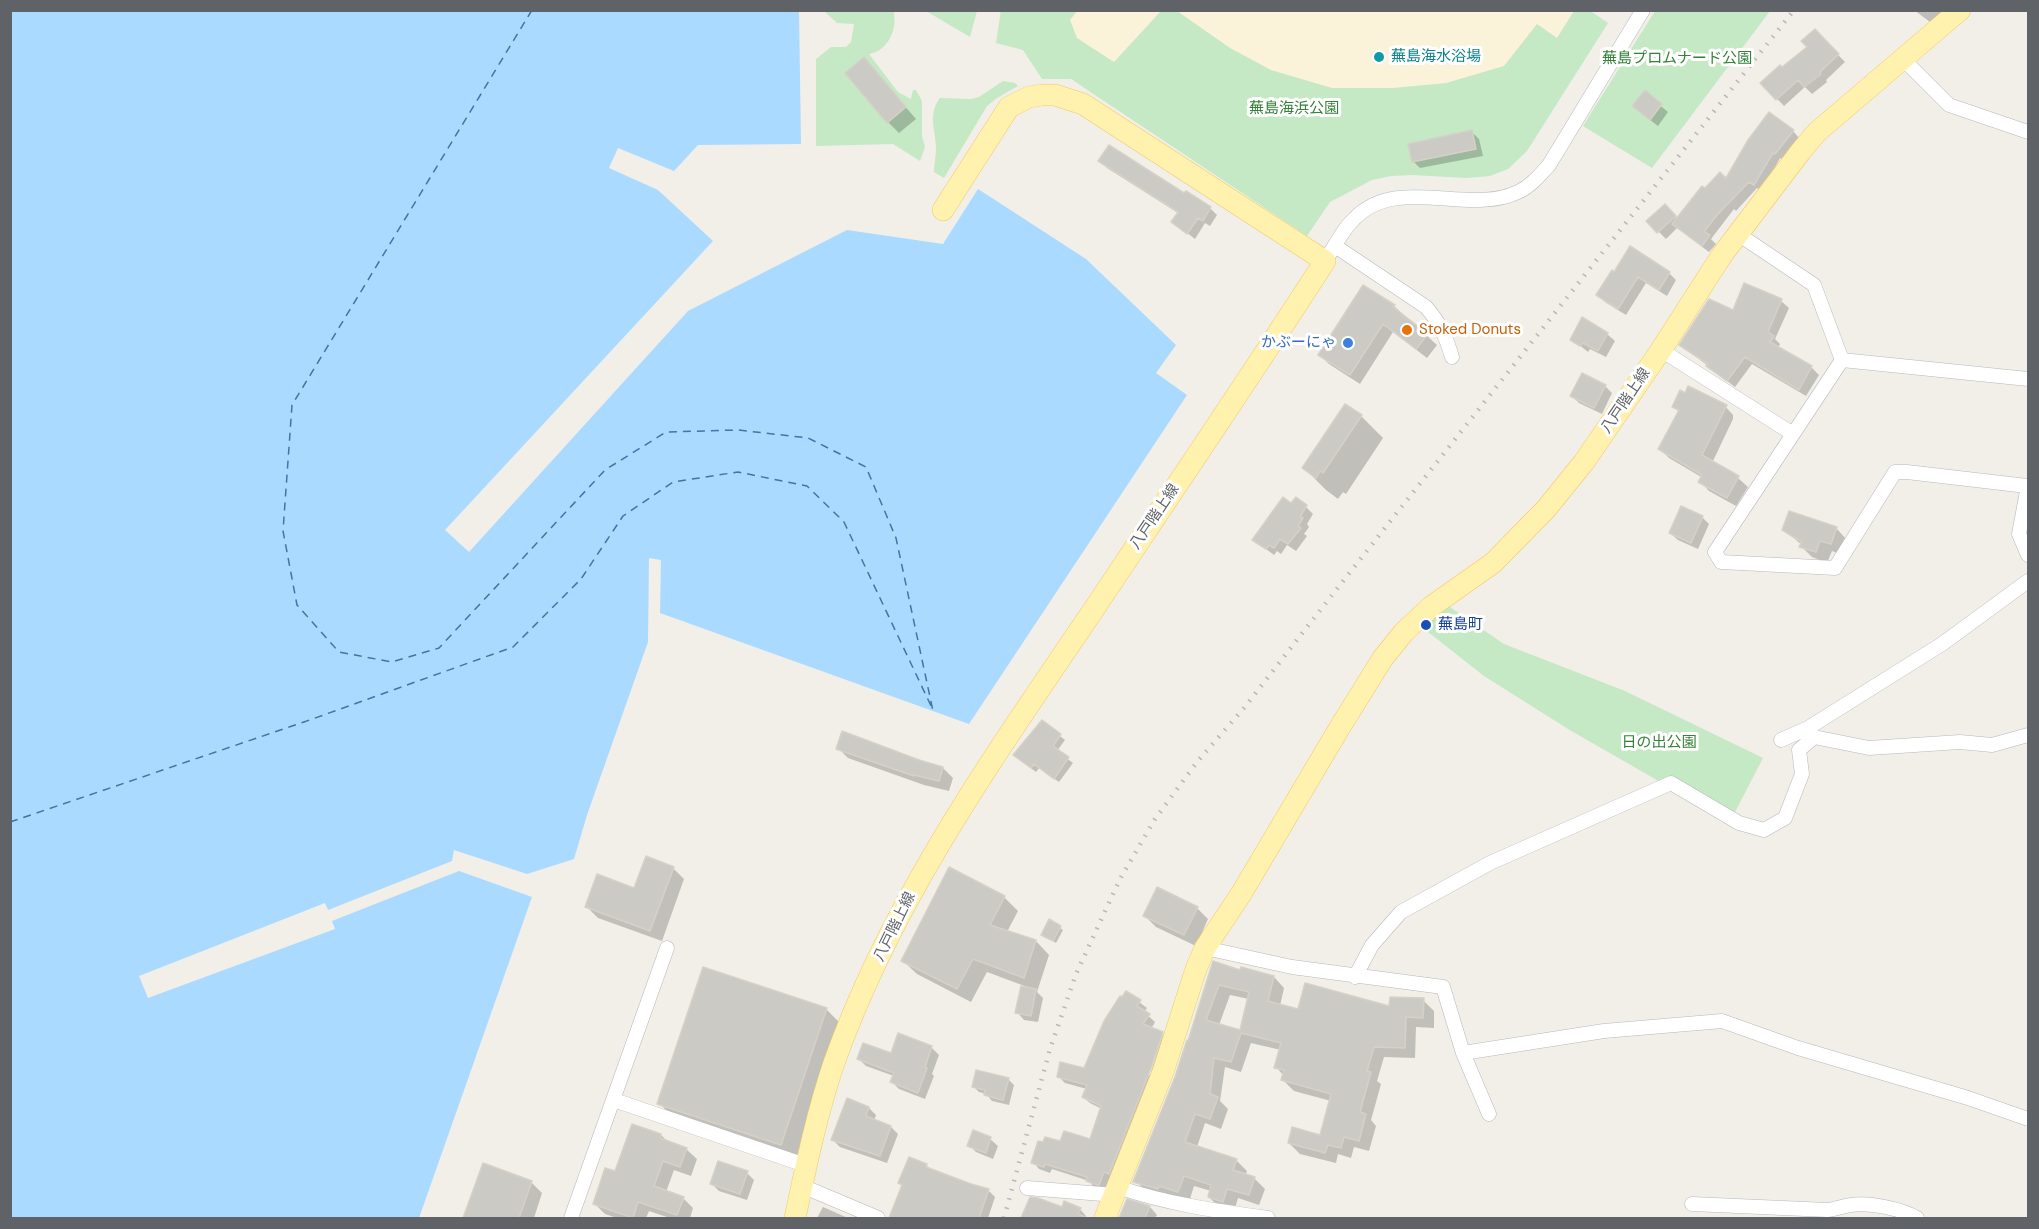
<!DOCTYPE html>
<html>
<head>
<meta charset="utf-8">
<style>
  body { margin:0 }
  #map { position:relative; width:2039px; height:1229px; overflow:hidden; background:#f1efe8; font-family:"DM Sans",sans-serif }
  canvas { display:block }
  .frame { position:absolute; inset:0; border:12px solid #5f6368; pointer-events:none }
</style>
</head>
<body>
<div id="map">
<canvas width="2039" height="1229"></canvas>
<div class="frame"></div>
</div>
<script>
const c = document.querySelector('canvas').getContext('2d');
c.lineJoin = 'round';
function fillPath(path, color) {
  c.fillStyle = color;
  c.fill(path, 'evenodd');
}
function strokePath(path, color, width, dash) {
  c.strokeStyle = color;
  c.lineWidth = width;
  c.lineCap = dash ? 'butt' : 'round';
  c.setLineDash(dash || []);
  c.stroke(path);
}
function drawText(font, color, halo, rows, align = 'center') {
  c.font = font + ' "DM Sans","Noto Sans JP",sans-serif';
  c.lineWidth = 6;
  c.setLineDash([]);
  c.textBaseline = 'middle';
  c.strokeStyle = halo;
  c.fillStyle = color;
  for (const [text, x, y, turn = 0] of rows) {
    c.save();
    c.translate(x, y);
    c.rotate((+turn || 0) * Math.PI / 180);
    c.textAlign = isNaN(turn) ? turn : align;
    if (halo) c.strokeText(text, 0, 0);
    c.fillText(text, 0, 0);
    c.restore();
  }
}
fillPath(new Path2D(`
  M889,10L894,12C894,17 895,23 894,27C891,41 882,52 869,54L898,92L911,99L913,90H916L922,101V136L925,147L920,161L893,144L816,146V59L831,47H846L851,42L854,24L837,23L824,11Z
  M1001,10H1589L1608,23L1527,151L1508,169L1490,176L1467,178L1412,175L1391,176L1372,180L1330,202L1307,236L1071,79H1042L1023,50L996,43Z
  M926,11L977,10V11L970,37Z
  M1655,11H1770L1652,168L1583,126Z
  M1003,81L1015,83L1018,86L997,98L987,106L944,178L934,172C934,164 936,156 936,148C936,130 927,115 940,98L971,99L979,97Z
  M1447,605L1504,644L1625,691L1763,758L1734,814L1662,783L1568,729L1484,676L1423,628Z`), '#c5e8c5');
fillPath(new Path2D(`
  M1077,11V10L1161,11L1114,62L1077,38L1070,20Z
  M1177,11H1574L1557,38L1537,24L1504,66L1446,83L1393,88H1332L1271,70L1230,48Z`), '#fbf3d9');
fillPath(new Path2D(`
  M10,11H799L801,144L698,145L674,171L618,148L609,168L658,190L713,241L445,530L469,552L688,311L847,230L943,244L978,189L1086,259L1176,345L1156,373L1187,395L969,724L660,613L661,560L649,558L648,642L587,815L574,859L527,874L454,850L452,861L328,910L325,903L139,976L148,998L335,929L332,921L459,871L532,897L419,1218H11Z`), '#aadaff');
fillPath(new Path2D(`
  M1914,10H1947L1938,28Z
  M1815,31L1845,62L1826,80L1827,82L1812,94L1805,87L1784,106L1762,83L1809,48Z
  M864,59L916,119L899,133L888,122Z
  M1645,93L1668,112L1658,126L1641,113Z
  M1793,131L1800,139L1783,160L1780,158L1762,191L1757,188L1736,211L1734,209L1711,239L1716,244L1709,252L1677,228L1666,239L1648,221L1665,206L1678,219L1705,190L1726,180Z
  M1472,132L1479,139L1483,156L1420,168L1413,161Z
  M1100,161L1185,195L1186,193L1210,208L1217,215L1210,226L1205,223L1195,239L1173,222L1178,213L1107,168Z
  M1612,272L1669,273L1676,280L1667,296L1646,283L1626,315L1605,302L1598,295Z
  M1745,285L1781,301L1789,308L1775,339L1780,344L1778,348L1811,367L1819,375L1806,396L1752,364L1735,387L1681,345L1734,312Z
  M1363,287L1394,306L1437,345L1427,358L1393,332L1360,384L1329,364L1319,354Z
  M1607,334L1615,341L1606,357L1590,349L1588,352L1572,339Z
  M1605,386L1612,393L1602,414L1579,403L1572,396Z
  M1724,405L1733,415V419L1712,463L1738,478L1748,487L1736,506L1709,491L1700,481L1703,478L1669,458L1660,449L1679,412L1674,407Z
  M1361,416L1383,438L1346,494L1343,492L1338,499L1326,490L1304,468Z
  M1292,505L1306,507L1313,514L1307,524L1309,527L1304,534L1307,536L1296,551L1287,545L1281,554L1277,551L1274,555L1254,540Z
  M1702,517L1709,524L1698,549L1678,540L1670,533Z
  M1836,528L1847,540L1842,555L1832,551L1827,563L1812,557L1801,546L1802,545L1784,530Z
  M1042,722L1065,740L1057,751L1073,763L1059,782L1039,768L1036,772L1020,760Z
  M843,733L943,768L953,778L949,791L924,785L848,758L838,748Z
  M673,868L684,879L662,941L598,918L587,907L635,890Z
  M1004,897L1018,911L1007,932L1036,941L1049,955L1037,992L1043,998L1038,1022L1024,1020L1017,1012L1030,988L987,972L971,1002L917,974L903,961Z
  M1197,908L1208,919L1196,946L1156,927L1145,916Z
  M1050,921L1063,930L1056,943L1043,934Z
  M1214,963L1241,972L1274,977L1284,988L1280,1006L1299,1011L1391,1008L1423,1000L1434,1011V1028L1416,1027L1415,1058L1384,1057L1377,1081L1381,1084L1371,1120L1376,1126L1369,1151L1354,1147L1351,1158L1338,1154L1336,1163L1300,1154L1289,1143L1321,1137L1331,1101L1294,1091L1283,1080L1284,1076L1276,1067L1281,1050L1251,1043L1241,1072L1225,1067L1220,1101L1228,1109L1221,1129L1205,1123L1197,1147L1236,1160L1247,1171L1245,1175L1254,1178L1265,1189L1259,1205L1238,1198L1234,1212L1220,1208L1209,1197L1211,1191L1194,1186L1189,1202L1147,1192L1136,1181L1189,1043ZM1230,995L1249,999L1241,1032L1219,1025Z
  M1127,993L1147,1008L1144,1012L1155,1022L1151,1029L1163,1034H1160L1147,1074L1150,1075L1163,1034L1168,1039L1106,1191L1094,1187L1089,1181L1052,1169L1050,1173L1039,1169L1033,1162L1061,1143L1091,1141L1102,1109L1090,1103L1083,1097L1087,1089L1065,1083L1058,1076L1085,1069Z
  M826,1009L841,1024L796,1159L674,1118L659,1103Z
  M899,1035L932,1048L939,1055L932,1074L934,1076L925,1099L899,1089L892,1082L894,1076L866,1066L859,1059L892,1055Z
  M1008,1079L1014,1085L1009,1105L992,1101L986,1094L979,1092L973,1086Z
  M848,1100L869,1108L876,1115L874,1121L891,1127L898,1134L887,1163L840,1147L833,1140Z
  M661,1135L668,1142L686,1149L697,1159L691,1176L674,1170L666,1192L683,1198L693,1208L690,1218H670L649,1211L646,1218H617L605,1214L595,1204L616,1173Z
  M990,1139L998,1146L993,1159L976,1152L969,1145Z
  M484,1164L531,1182L542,1193L534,1218H465Z
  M926,1165L932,1171L988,1190L995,1197L988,1218H891L903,1186Z
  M747,1173L754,1180L747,1200L719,1191L712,1184Z
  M1031,1199L1062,1209H1080L1086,1216L1085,1218H1023Z
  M1127,1201L1150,1207L1157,1215L1155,1218H1124L1121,1216Z
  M823,1207L848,1218H817Z`), '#0003');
strokePath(new Path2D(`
  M532,10L292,405L283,531L297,605L339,652L392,662L439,648L605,470L666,432L738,430L808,438L866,467L896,538L933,711
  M10,822L304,722L513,647L581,579L623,516L673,482L738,472L807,486L844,522L932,708`), '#4174aa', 1.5, [8, 6]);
const building = new Path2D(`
  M1815,29L1839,54L1820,72L1821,74L1804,87L1798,80L1776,100L1760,83L1780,65L1782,67L1807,47L1801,41Z
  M864,57L906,107L887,123L845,73Z
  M1645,90L1662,104L1650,120L1632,106Z
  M1769,112L1794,130L1775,154L1773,153L1754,185L1749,182L1717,215L1704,232L1710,235L1702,246L1672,224L1702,186L1705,188L1720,172L1726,178L1748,140Z
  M1472,130L1476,149L1412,162L1408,144Z
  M1109,145L1184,193L1186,191L1211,207L1203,221L1198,218L1187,234L1171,222L1178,212L1098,161Z
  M1665,204L1676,216L1657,233L1646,221Z
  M1630,246L1670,272L1659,290L1638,277L1618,309L1596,295L1612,270L1614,272Z
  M1744,283L1782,299L1768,332L1774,336L1770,342L1812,366L1799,390L1745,357L1727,381L1706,366L1708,364L1679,345L1709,299L1733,310Z
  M1363,285L1395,305L1393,307L1428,334L1416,349L1383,324L1350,375L1318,355Z
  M1582,317L1608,333L1598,351L1583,343L1580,346L1570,340Z
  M1582,373L1606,385L1594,408L1570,396Z
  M1688,386L1727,405L1702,455L1739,476L1727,498L1698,482L1702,475L1658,449L1679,410L1672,407L1680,390L1685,393Z
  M1345,404L1362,415L1323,473L1320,471L1316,478L1302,468Z
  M1283,497L1291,503L1296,497L1307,505L1300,517L1303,518L1298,526L1301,528L1288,544L1280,539L1274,548L1269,545L1266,549L1252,540Z
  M1681,506L1703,516L1691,543L1669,533Z
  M1789,511L1837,527L1831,544L1820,541L1816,552L1799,547L1802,542L1782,530Z
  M1042,720L1061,734L1053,746L1069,757L1054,779L1034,764L1031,768L1013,755Z
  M842,731L919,760L943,767L939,781L914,775V776L836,749Z
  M646,856L674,867L650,931L585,907L597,874L634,888Z
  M949,867L1005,896L990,925L1036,940L1024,978L973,959L957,989L901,961Z
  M1157,887L1198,907L1184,935L1143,916Z
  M1049,919L1061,926L1053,941L1041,935Z
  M1213,961L1240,970L1241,967L1274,976L1268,1001L1298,1009L1305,983L1389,1006L1390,997L1424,998L1423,1018L1406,1017L1405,1048L1374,1047L1367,1071L1371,1072L1360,1112L1366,1114L1359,1141L1344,1137L1341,1148L1328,1145L1325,1153L1288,1143L1292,1127L1320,1135L1331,1094L1281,1080L1284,1070L1274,1068L1281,1043L1241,1033L1231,1062L1214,1058L1210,1094L1218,1097L1210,1119L1195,1114L1185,1142L1237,1159L1233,1170L1255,1177L1249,1195L1227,1189L1223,1202L1208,1197L1211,1185L1184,1176L1178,1192L1159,1186L1158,1189L1133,1182L1175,1077L1187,1040L1188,1041ZM1219,985L1249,992L1240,1030L1206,1020Z
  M703,967L827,1008L781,1145L657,1104Z
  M1021,986L1036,989L1031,1016L1015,1013Z
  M1126,991L1141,1000L1137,1006L1150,1014L1143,1024L1163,1032L1151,1068L1109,1174L1104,1172L1099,1185H1098L1086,1181L1087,1177L1045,1164L1044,1167L1031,1163L1038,1141L1043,1142L1045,1137L1060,1141L1064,1131L1090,1139L1101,1106L1082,1097L1087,1085L1057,1077L1060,1062L1084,1068L1104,1021L1120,996L1122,997Z
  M898,1033L932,1046L925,1067L927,1068L918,1093L890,1082L894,1073L857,1059L863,1043L891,1053Z
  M976,1070L1009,1078L1003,1100L984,1095L985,1090L972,1087Z
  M847,1098L869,1107L866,1116L891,1126L880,1156L831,1140Z
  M632,1124L661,1134L660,1138L687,1148L680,1167L663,1161L654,1186L684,1197L677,1215L638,1202L633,1218L593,1204L605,1168L615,1171Z
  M973,1130L991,1137L986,1153L967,1146Z
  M909,1157L927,1164L926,1167L971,1184L989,1189L979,1218H889L902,1185L898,1183Z
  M718,1161L748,1171L740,1194L710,1184Z
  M483,1163L532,1181L519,1218H463Z
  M1030,1197L1038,1198L1062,1207L1064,1201L1081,1208L1078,1214L1087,1218H1021Z
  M1127,1199L1150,1206L1145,1218H1119Z`);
fillPath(building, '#cccac5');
strokePath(building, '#d6d1c6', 1.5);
const minor = new Path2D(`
  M1903,59L1949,105L2028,132
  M1738,234L1814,285L1842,360
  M1335,246L1426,307C1440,323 1446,337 1452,357
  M1325,261C1334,248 1342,230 1354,219C1397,174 1468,216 1518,192C1531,186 1540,175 1549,165L1643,10
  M1661,350L1793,434
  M2027,486L1907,472H1895L1835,568L1721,562L1715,552L1842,360L2028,379
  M2028,486L2019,534L2028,555
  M1809,730L1814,737L1869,748L1960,742L1992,745L2028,735
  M1781,740L1808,728L1942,644L2028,581
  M1205,948L1292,967L1443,987L1463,1053L1489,1114
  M1355,977L1372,945L1401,912L1490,863L1671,783L1739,823L1764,830L1785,818L1802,774L1799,750L1814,737
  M1463,1053L1604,1031L1722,1021L1798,1048L1968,1098L2028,1119
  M614,1100L805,1165
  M802,1186L878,1218
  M1118,1187C1167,1204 1217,1211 1268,1218
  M1027,1188L1115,1195
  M1692,1204L1828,1210C1836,1209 1843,1206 1851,1205C1869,1202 1902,1209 1917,1218
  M571,1218L667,948`);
const primary = new Path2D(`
  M795,1218C806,1166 817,1113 834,1063C892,899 995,755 1092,612C1170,495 1249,379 1325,261L1083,104L1055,95H1042L1029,97L1009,107L943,210
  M1105,1218L1163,1072L1196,969L1205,948L1241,894L1340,727L1383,658L1404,632L1432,606L1493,563L1546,509L1584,462L1661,350L1722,255L1801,151L1817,132L1960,10`);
strokePath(minor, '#b5b8bc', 15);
strokePath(primary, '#f2c960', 22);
strokePath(minor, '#fff', 14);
strokePath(primary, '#fff2af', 21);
strokePath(new Path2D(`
  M1004,1218L1050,1049L1076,974L1120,879L1155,819L1197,762L1244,708L1336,590L1794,10`), '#b6b7b8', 4.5, [1.5, 8]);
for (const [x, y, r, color] of [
  [1379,57,6,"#0f9aa8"],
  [1407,330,6,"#e8710a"],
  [1348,343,6,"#3f7fe0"],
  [1426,625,6,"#1a4fb4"]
]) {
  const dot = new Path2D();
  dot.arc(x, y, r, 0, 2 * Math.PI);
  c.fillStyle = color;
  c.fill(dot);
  strokePath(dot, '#fff', 2);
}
drawText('15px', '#0d838f', '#fff', [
  ["蕪島海水浴場",1391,57]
], 'left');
drawText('15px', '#348238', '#fff', [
  ["蕪島プロムナード公園",1677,59],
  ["蕪島海浜公園",1294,109],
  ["日の出公園",1659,743]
]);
drawText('15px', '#c56008', '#fff', [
  ["Stoked Donuts",1419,330]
], 'left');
drawText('15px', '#366cbe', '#fff', [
  ["かぶーにゃ",1336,343]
], 'right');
drawText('15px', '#5f6368', '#fff', [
  ["八戸階上線",1626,401,-56],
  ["八戸階上線",1155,517,-56],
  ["八戸階上線",895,927,-64]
]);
drawText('15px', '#164399', '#fff', [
  ["蕪島町",1438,625]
], 'left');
</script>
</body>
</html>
